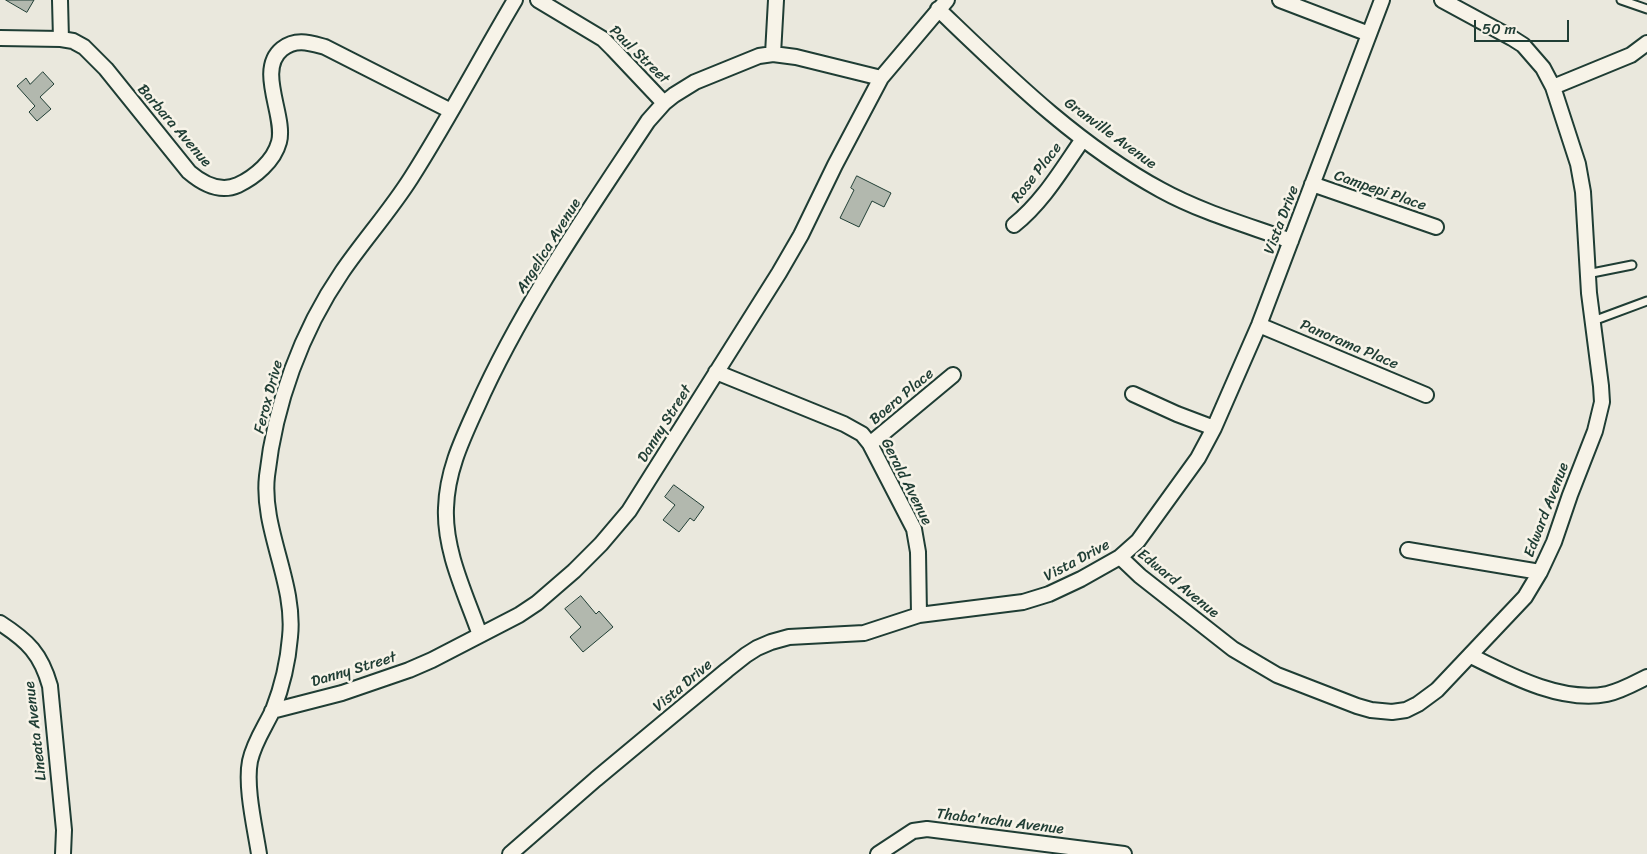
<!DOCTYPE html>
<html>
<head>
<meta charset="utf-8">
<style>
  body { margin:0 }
  #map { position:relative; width:1647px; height:854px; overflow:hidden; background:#eae8dd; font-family:Sriracha,sans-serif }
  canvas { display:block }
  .scale { position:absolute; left:1474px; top:20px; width:95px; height:22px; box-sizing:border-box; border:2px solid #1f3d34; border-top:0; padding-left:6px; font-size:15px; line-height:18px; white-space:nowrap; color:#1f3d34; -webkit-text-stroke:4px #f7f3e8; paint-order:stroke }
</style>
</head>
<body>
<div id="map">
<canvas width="1647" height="854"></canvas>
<div class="scale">50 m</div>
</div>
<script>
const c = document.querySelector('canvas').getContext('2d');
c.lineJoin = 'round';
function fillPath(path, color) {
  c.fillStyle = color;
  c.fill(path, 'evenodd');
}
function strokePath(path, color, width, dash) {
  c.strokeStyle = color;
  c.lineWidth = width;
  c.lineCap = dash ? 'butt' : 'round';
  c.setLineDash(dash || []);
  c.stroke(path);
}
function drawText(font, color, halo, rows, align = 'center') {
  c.font = font + ' Sriracha,sans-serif';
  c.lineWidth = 5;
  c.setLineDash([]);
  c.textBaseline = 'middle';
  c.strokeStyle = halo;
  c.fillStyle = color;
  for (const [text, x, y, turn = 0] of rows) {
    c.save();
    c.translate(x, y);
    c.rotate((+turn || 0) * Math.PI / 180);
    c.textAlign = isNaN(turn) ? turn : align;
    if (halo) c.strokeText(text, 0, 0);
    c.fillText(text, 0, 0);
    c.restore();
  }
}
const building = new Path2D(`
  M6,0H34L27,12Z
  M43,72L54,84L40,97L51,109L37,121L29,112L35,106L17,86L26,78L30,84Z
  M857,176L891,193L884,207L872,201L859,227L840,218L854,190L851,188Z
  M674,485L704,507L694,521L690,518L679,532L663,520L675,505L665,497Z
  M581,596L596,614L599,611L613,627L583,652L570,637L581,627L565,609Z`);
fillPath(building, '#b2b8ae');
strokePath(building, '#1f3d34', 1);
const service = new Path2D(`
  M1621,0L1647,9
  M1587,274L1632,265
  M1593,321L1647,301`);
const minor = new Path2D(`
  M60,0L61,39
  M538,0L603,39L613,49L664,103
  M1280,0L1369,34
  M938,9C1007,75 1076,144 1161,190C1201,212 1247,225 1291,241
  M0,38L61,39L73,41L84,47L106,69L189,172C203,184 220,193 238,185C255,177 274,161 279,142C286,116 256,70 282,49C296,38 310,43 325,47L451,111
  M773,54L776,0
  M1553,87L1631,55L1647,43
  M1312,184L1436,227
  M1014,225C1043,202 1062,169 1083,139
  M1259,325L1426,395
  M716,372L844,424L862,434L870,444L914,529L918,552L919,615
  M1133,394L1177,414L1214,428
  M870,444L953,375
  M1408,550L1540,572
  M1120,557L1140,576L1233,649L1277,675L1357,706L1371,710L1392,712L1406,710L1418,704L1437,690L1525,597L1540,572L1554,542L1570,495L1595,431L1602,402L1601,386L1589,293L1583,192L1578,164L1553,87L1543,68L1523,45L1512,38L1442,0
  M0,623C28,641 41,654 50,686L64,830L63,854
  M480,635C466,595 444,551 446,508C447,471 462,440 477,407C522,306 587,213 648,121L664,103L674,95L695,82L759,56L773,54L796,57L881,78
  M1471,656C1511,676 1562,703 1607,694C1621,691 1635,683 1647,677
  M272,711L342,693L409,670L432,660L519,615L537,603L574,571L601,544L629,511L779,273L801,235L835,165L881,78L947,0
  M259,854C255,828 245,786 250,761C254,742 265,727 273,710C282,687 288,662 290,637C296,583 261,529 267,476C275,404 301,332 342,272C364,240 390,211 411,178C448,120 480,59 515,0
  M510,854L596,779L727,670L746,655L757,648L771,642L789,637L864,633L919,615L1023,602L1049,594L1081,579L1120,557L1138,541L1198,458L1214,428L1259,325L1382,0
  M878,854L913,831L927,829L1124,854`);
strokePath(service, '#1f3d34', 11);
strokePath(minor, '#1f3d34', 18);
strokePath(service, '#f7f3e8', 7);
strokePath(minor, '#f7f3e8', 14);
drawText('15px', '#1f3d34', '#f7f3e8', [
  ["Paul Street",639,55,44],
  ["Barbara Avenue",174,126,49],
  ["Granville Avenue",1110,134,36],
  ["Rose Place",1037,173,-52],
  ["Campepi Place",1380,191,19],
  ["Vista Drive",1282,220,-69],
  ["Angelica Avenue",549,246,-58],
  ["Panorama Place",1349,345,23],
  ["Ferox Drive",269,397,-75],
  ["Boero Place",902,397,-40],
  ["Danny Street",665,424,-58],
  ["Gerald Avenue",906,482,63],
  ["Edward Avenue",1547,510,-69],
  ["Vista Drive",1077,561,-28],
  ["Edward Avenue",1178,584,39],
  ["Danny Street",354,670,-17],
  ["Vista Drive",683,686,-40],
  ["Lineata Avenue",36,731,-97],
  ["Thaba'nchu Avenue",1000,822,7]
]);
</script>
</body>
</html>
